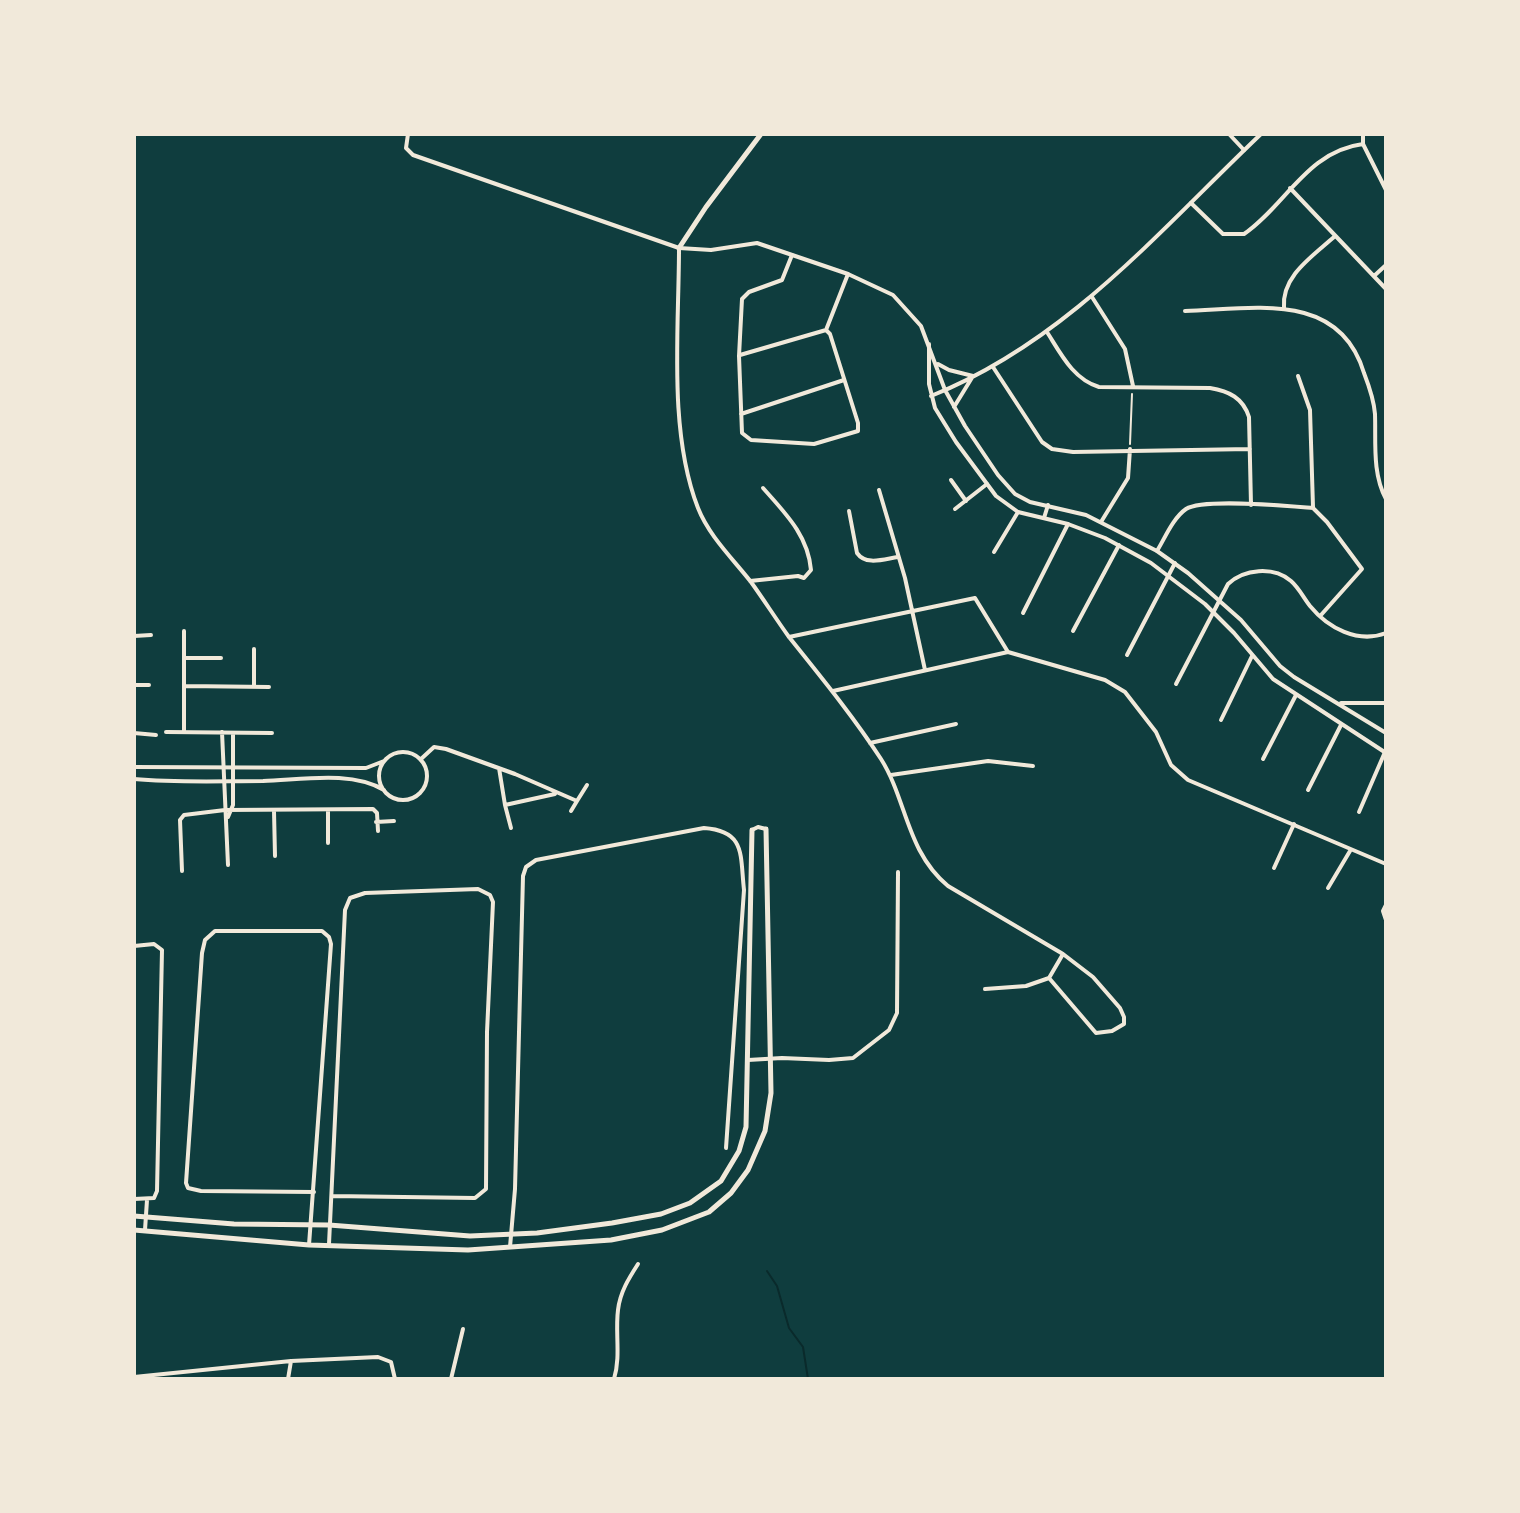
<!DOCTYPE html>
<html>
<head>
<meta charset="utf-8">
<style>
  body { margin:0 }
  #map { position:relative; width:1520px; height:1513px; overflow:hidden; background:#0f3d3e; font-family:"Public Sans",sans-serif }
  canvas { display:block }
  .frame { position:absolute; inset:0; border:136px solid #f1e9da; pointer-events:none }
</style>
</head>
<body>
<div id="map">
<canvas width="1520" height="1513"></canvas>
<div class="frame"></div>
</div>
<script>
const c = document.querySelector('canvas').getContext('2d');
c.lineJoin = 'round';
function strokePath(path, color, width, dash) {
  c.strokeStyle = color;
  c.lineWidth = width;
  c.lineCap = dash ? 'butt' : 'round';
  c.setLineDash(dash || []);
  c.stroke(path);
}
strokePath(new Path2D(`
  M767,1271L777,1286L789,1328L803,1347L808,1379`), '#0a2a2b', 2);
strokePath(new Path2D(`
  M1130,444L1132,394`), '#f1e9da', 2);
strokePath(new Path2D(`
  M1229,134L1244,150
  M1363,134V144L1386,190
  M1290,188L1386,289
  M1191,203L1223,234H1244C1286,205 1307,151 1363,144
  M679,248C679,329 668,431 698,508C709,536 733,559 751,582C764,600 776,619 789,637C821,677 853,716 881,759C907,800 906,851 948,886L1063,954L1093,977L1120,1008L1124,1017V1024L1112,1031L1096,1033L1049,978
  M792,255L782,280L749,292L742,299L739,356L742,433L751,440L814,444L858,431V423L830,334L826,330
  M1374,276L1386,265
  M1092,297L1125,349L1133,386
  M1284,308C1281,276 1313,256 1335,236
  M1185,311C1253,309 1339,290 1364,373C1369,386 1374,400 1375,414C1376,442 1372,473 1386,499
  M826,330L848,274
  M1047,332C1061,354 1073,379 1099,387L1210,388C1229,391 1243,398 1249,417L1251,505
  M740,355L826,330
  M993,367L1042,442L1052,449L1073,452L1250,449
  M1298,376L1310,410L1313,507
  M741,414L844,380
  M951,480L966,501
  M879,490L905,578L925,670
  M1313,508L1327,522L1362,569L1321,615
  M955,509L987,484
  M849,511L857,553C866,566 884,559 898,557
  M1044,518L1048,505
  M1101,522L1128,478L1130,449
  M1157,551C1165,538 1173,518 1186,509C1203,498 1288,506 1313,508
  M994,552L1018,512
  M750,581L798,576L804,578L811,570C808,535 785,513 763,488
  M1023,613L1068,524
  M1073,631L1119,545
  M134,636L151,635
  M789,637L975,598L1008,652
  M1127,655L1175,563
  M185,658H221
  M1176,684L1228,584C1244,569 1273,566 1291,581C1299,588 1303,597 1310,606C1328,628 1358,644 1386,633
  M134,685H149
  M185,686L269,687
  M254,686V649
  M833,691L1008,652L1105,680L1125,692L1156,732L1171,765L1188,780L1386,864
  M1221,720L1252,656
  M166,732L272,733
  M184,732V631
  M222,732L228,865
  M134,733L156,735
  M870,743L956,724
  M421,759L434,747L446,749L515,774L577,801L587,785
  M1263,759L1296,695
  M499,768L505,805L555,794
  M891,775L988,761L1033,766
  M1308,790L1341,725
  M505,805L511,828
  M274,811L275,856
  M571,811L577,801
  M1359,812L1385,752
  M228,817L233,805V733
  M376,822L394,821
  M328,843V810
  M1274,868L1294,824
  M182,871L180,820L184,815L225,810L373,809L377,813L378,831
  M1328,888L1350,851
  M1386,905L1383,911L1386,920
  M134,946L154,944L162,950L157,1191L154,1198L134,1199
  M985,989L1026,986L1049,978L1063,954
  M748,1060L782,1058L829,1060L853,1058L889,1030L897,1013L898,872
  M145,1230L147,1200
  M329,1244L345,910L350,898L365,893L478,889L490,895L493,902L487,1032L486,1189L475,1198L332,1196
  M309,1245L331,944L329,937L322,931H215L205,940L202,953L186,1183L188,1188L201,1191L314,1192
  M510,1247L515,1189L523,876L526,867L536,860L704,828C746,831 740,855 744,890L726,1148
  M134,1377L291,1361L378,1357L391,1362L395,1379
  M288,1379L291,1361
  M451,1379L463,1329
  M614,1379C621,1356 615,1333 618,1310C620,1292 629,1278 638,1264`), '#f1e9da', 4);
strokePath(new Path2D(`
  M408,134L406,148L413,155L679,248L711,250L757,243L848,274L893,295L921,326L945,390L965,426L998,475L1015,494L1030,502L1086,515L1157,551L1188,573L1241,620L1280,666L1294,677L1386,733
  M929,344V384L935,408L956,442L996,496L1018,512L1068,524L1105,538L1151,563L1205,604L1234,633L1273,679L1386,753
  M938,364L949,370L973,376L954,407
  M931,396C1066,342 1159,231 1261,134
  M1341,703H1386
  M379 776a24 24 0 1 1 48 0a24 24 0 1 1-48 0Z
  M134,767L366,768L384,761
  M134,779C177,783 220,781 263,781C300,780 351,770 384,790
  M752,830L758,827L766,829`), '#f1e9da', 4);
strokePath(new Path2D(`
  M679,248L706,207L761,134
  M134,1216L234,1224L329,1225L470,1236L537,1233L612,1223L661,1214L690,1203L721,1181L739,1151L746,1127L752,830
  M134,1230L309,1245L468,1250L611,1240L662,1230L709,1212L731,1193L748,1170L765,1131L771,1093L766,829`), '#f1e9da', 5);
</script>
</body>
</html>
